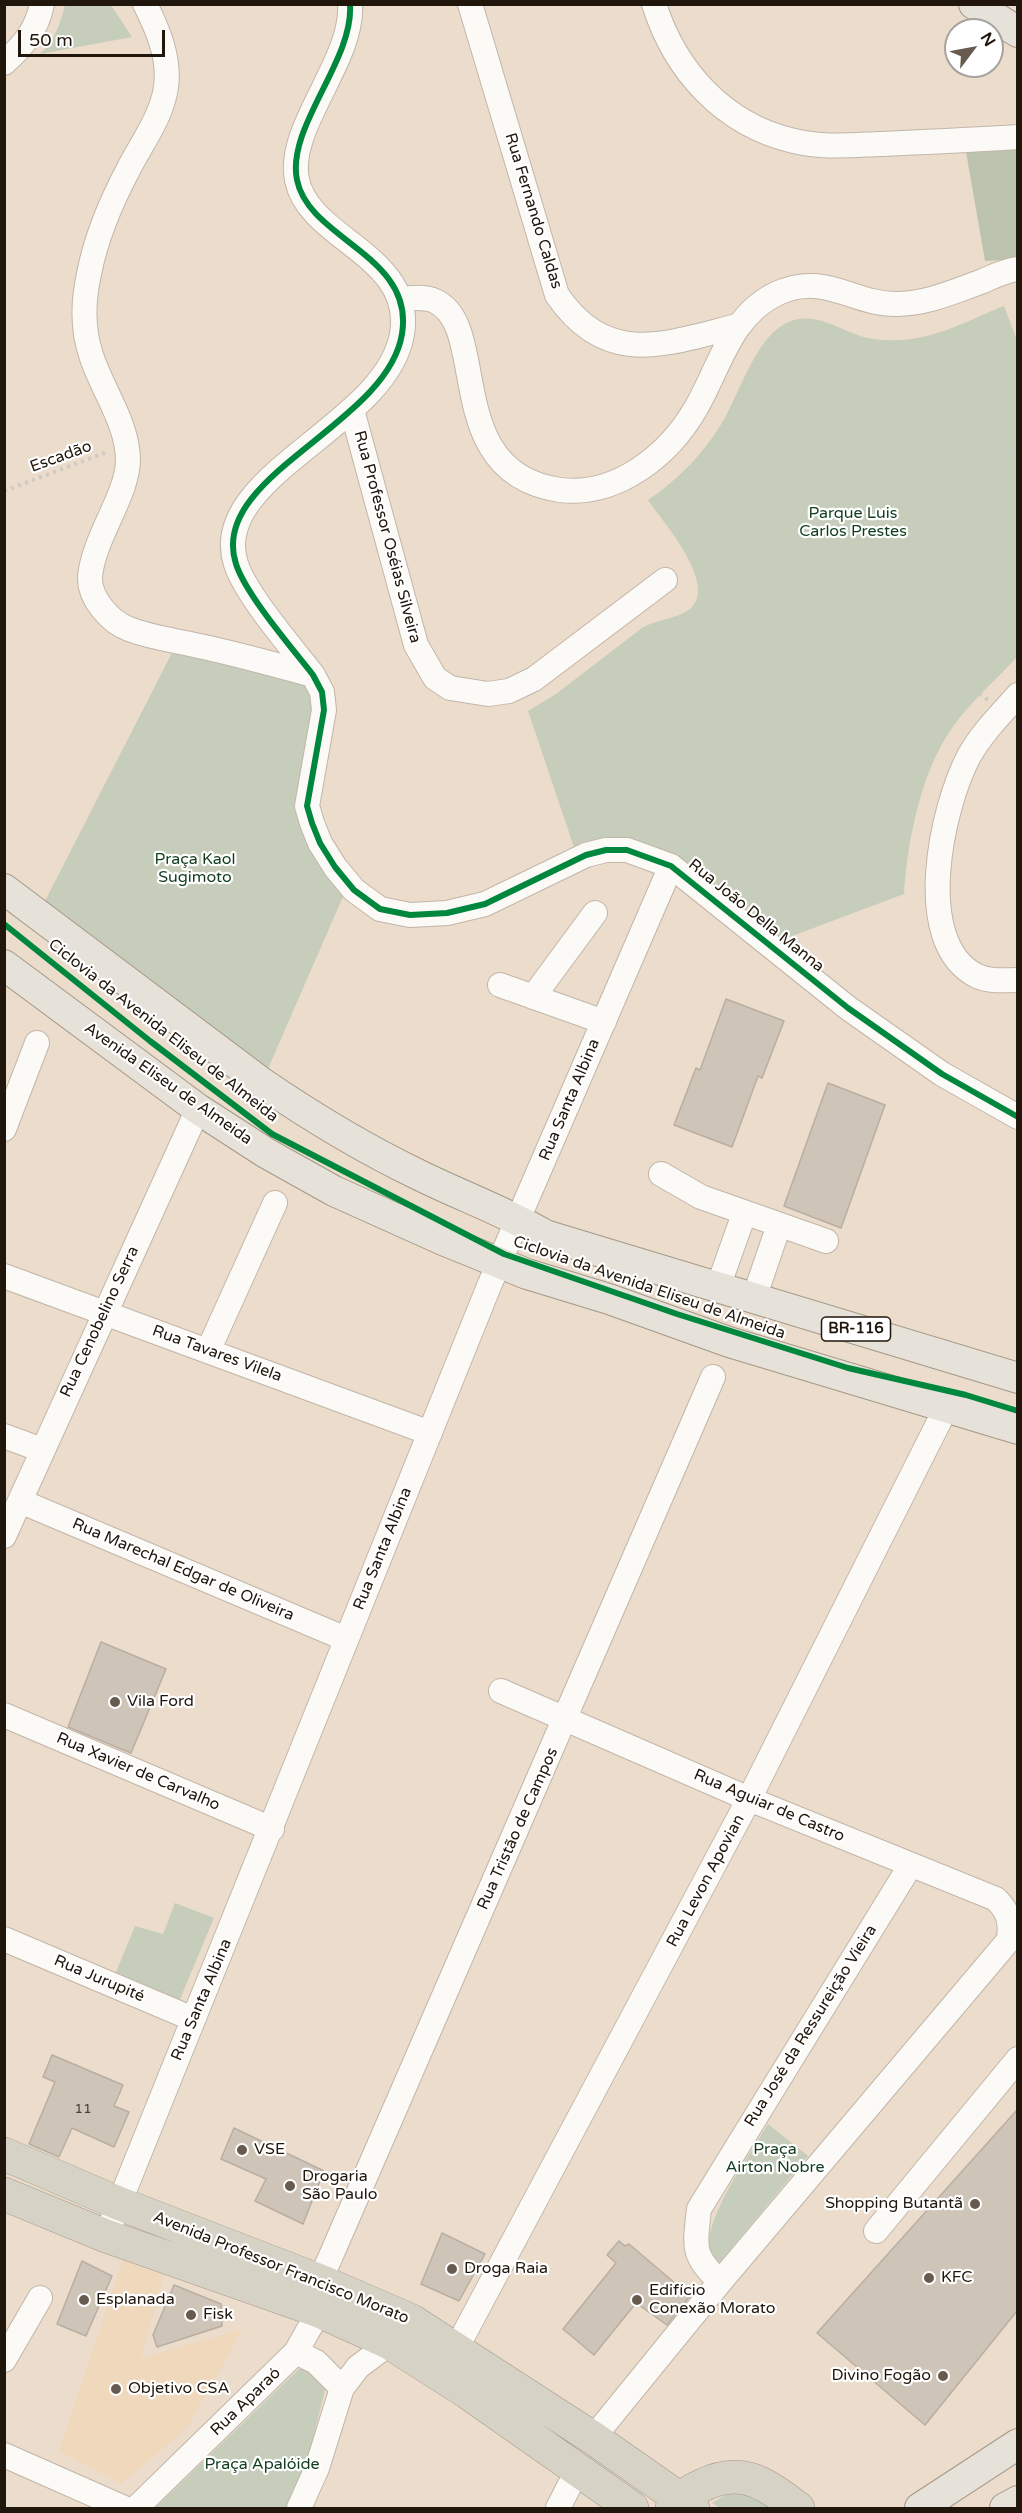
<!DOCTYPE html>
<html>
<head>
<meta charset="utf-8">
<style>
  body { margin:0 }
  #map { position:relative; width:1022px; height:2513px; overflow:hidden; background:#ebdccc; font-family:"Varela Round",sans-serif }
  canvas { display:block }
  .frame { position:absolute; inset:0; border:6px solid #20160b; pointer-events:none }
  .north { position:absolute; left:944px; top:18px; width:60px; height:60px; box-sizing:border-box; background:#fff; border:2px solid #a6a29d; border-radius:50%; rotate:58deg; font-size:16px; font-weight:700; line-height:24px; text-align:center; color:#20160b }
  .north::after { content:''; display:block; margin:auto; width:21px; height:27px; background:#675b4f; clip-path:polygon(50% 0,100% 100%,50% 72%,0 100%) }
  .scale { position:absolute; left:18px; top:30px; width:147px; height:27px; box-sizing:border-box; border:3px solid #20160b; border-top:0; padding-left:8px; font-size:18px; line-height:21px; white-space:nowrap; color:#20160b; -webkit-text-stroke:4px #fff; paint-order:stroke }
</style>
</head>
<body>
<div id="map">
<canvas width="1022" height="2513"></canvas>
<div class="frame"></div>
<div class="north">N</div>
<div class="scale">50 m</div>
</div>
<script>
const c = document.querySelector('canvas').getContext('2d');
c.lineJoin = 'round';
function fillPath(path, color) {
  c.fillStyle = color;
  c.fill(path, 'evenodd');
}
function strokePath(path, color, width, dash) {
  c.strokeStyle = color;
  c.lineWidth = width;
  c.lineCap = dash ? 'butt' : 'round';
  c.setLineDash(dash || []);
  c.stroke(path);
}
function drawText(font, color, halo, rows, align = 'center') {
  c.font = font + ' "Varela Round",sans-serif';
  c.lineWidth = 4.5;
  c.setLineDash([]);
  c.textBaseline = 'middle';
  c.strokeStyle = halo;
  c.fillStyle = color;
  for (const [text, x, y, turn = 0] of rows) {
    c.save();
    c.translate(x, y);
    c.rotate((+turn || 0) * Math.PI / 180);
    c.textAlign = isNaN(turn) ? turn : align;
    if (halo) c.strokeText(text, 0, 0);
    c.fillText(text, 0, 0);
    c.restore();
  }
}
fillPath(new Path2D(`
  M123,2260L164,2276L141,2358L243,2329L187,2428L121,2484L59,2451Z`), '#efd8bc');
fillPath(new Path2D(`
  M65,5H111L132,37L40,54C55,40 60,24 65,5Z
  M1004,306L1018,343L1017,657C996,680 970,702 952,728C921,771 907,843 904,894L771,944L664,863L578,859L528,711L556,694L642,628C657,619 677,619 690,609C719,585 663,522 648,500C678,480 705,452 723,421C739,394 755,341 783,325C810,309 834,327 860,336C873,340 887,341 901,340C938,338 971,319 1004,306Z
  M176,645L309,678L315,709L302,816L345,892L267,1071L43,905Z
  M175,1903L214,1918L178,2004L114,1977L135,1926L163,1934Z
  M768,2124L808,2156L718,2264L709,2257C702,2220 749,2156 768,2124Z
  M317,2365L328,2378L302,2482L288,2508H155L299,2369Z
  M741,2486L776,2508H720L712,2503Z`), '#c6cdba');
fillPath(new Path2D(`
  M1017,140V259L985,261L965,146Z`), '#bcc4b0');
const building = new Path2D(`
  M726,999L784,1021L762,1078L758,1076L732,1147L674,1125L696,1068L700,1070Z
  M828,1083L885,1105L841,1228L784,1206Z
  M101,1642L166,1669L131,1753L68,1727Z
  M52,2055L123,2085L114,2106L129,2112L114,2147L72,2128L59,2157L29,2144L55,2082L43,2077Z
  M1017,2110V2311L925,2425L817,2333Z
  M234,2128L324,2171L303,2224L255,2201L266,2179L221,2159Z
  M442,2233L485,2254L459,2301L421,2284Z
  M619,2241L625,2246L629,2244L690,2296L667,2325L636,2303L594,2355L563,2329L616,2263L607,2255Z
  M82,2261L112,2276L86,2336L57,2324Z
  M174,2285L221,2304L222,2326L157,2347L153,2335Z`);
fillPath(building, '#cfc4b8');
strokePath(building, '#b9aea1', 1.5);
const minor = new Path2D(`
  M145,4C158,30 170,58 166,87C162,116 142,143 129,168C111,202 96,237 89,274C83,301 82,328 91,355C102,390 128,423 128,461C127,496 93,539 90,577C89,598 110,622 129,629C152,638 179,641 204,647C240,655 277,665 313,675
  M350,4C354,61 286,127 297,180C309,240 415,255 402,334C387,426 207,476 236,564C246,595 292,648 313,675L322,692L324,710L307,806L312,823L320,843L335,867L354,890L380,909L410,915L447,913L485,904L586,855L606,850H627L671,866L848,1008L942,1074L1018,1117
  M470,4L557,295C607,368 665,344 737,326
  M654,4C675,71 724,125 794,141C822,148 852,145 881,144C926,142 972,140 1018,137
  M4,63C23,46 37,30 42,4
  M400,299C412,298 424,296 435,301C491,326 440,473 560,490C617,497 669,455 696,408C720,367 730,315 778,293C826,272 852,304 896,304C927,304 955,291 983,281C994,276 1006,270 1018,269
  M352,410L416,645L435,678L450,688L488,694L509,691L534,679L665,580
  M1018,695C1000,715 982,733 969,756C942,807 911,943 977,976C990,982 1004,980 1018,980
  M500,985L604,1022
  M533,997L595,913
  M4,1129L37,1043
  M661,1174L701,1197L826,1241
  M4,1276L430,1433
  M718,1287L744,1214
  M754,1298L779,1225
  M208,1351L275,1203
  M4,1436L42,1450
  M20,1501L346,1639
  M4,1536L198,1109
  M501,1691L749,1799L996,1899C1009,1912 1011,1922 1009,1940L720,2282L593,2438
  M4,1715L272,1829
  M4,1939L193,2019
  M876,2231L1018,2059
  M106,2236L489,1286L671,866
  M320,2281L713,1377
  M720,2282C691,2255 695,2246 699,2209L910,1866
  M456,2349L749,1799L946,1408
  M296,2352L316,2362L342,2388
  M4,2360L40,2298
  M4,2455L124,2508
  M136,2508L296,2352L319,2311
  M299,2508L317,2468L342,2388L358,2367L390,2343
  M558,2508L577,2471`);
const major = new Path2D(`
  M974,4L1018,32
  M4,889L262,1083C312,1117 363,1148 417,1174C459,1195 504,1211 545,1235L1018,1378
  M4,965L198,1109L266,1153L334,1191L443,1240L527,1274L609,1299L729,1342L1018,1429
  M920,2508L1018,2444
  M1005,2508L1018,2501`);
const highway = new Path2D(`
  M4,2154L118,2203L320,2281L412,2321L593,2438L693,2508
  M4,2194L106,2236L319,2311L390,2343L467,2392L632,2508
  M672,2508C680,2498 689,2491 701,2486C743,2465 765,2484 798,2508`);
strokePath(minor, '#c2b6a9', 26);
strokePath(major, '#a49886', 32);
strokePath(highway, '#a49886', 34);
strokePath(new Path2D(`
  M4,491L107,452
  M786,565L819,581L988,700
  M883,629L1008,450
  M639,801L706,828L743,861L725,883
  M632,829L651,758L708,685L868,440`), '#cecac5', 4, [3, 4.5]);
strokePath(minor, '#fcfaf7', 24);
strokePath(major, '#e6e1d9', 30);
strokePath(highway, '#d7d2c6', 33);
strokePath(new Path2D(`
  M350,4C354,61 286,127 297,180C309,240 415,255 402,334C387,426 207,476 236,564C246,595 292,648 313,675L322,692L324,710L307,806L312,823L320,843L335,867L354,890L380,909L410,915L447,913L485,904L586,855L606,850H627L671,866L848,1008L942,1074L1018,1117
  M4,924L150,1041L272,1134L504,1254L677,1314L848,1368L966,1395L1018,1411`), '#00873e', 6);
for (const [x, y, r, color] of [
  [115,1702,6,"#675b4f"],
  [242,2150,6,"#675b4f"],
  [290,2186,6,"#675b4f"],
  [975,2204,6,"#675b4f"],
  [452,2269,6,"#675b4f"],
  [929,2278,6,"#675b4f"],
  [84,2300,6,"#675b4f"],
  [637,2300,6,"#675b4f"],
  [191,2315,6,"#675b4f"],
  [943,2376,6,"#675b4f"],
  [116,2389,6,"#675b4f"]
]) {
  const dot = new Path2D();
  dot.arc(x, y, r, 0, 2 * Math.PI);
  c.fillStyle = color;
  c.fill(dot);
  strokePath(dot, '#fff', 2);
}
drawText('14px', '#4c4236', null, [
  ["11",83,2109]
]);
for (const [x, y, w] of [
  [856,1329,69]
]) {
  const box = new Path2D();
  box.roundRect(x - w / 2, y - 12, w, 24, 4.5);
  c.fillStyle = '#fff';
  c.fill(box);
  strokePath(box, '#20160b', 1.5);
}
drawText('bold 15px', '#20160b', null, [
  ["BR-116",856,1329]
]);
drawText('16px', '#20160b', '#fff', [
  ["Rua Fernando Caldas",533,211,73],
  ["Escadão",61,457,-20],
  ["Rua Professor Oséias Silveira",387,537,75],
  ["Rua João Della Manna",756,916,39],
  ["Ciclovia da Avenida Eliseu de Almeida",163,1031,38],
  ["Avenida Eliseu de Almeida",168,1084,35],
  ["Rua Santa Albina",570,1100,-67],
  ["Ciclovia da Avenida Eliseu de Almeida",649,1288,19],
  ["Rua Cenobelino Serra",100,1322,-65],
  ["Rua Tavares Vilela",217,1354,20],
  ["Rua Santa Albina",383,1549,-68],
  ["Rua Marechal Edgar de Oliveira",183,1570,23],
  ["Rua Xavier de Carvalho",138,1772,23],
  ["Rua Aguiar de Castro",769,1806,23],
  ["Rua Tristão de Campos",518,1829,-66],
  ["Rua Levon Apovian",706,1881,-62],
  ["Rua Jurupité",99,1979,23],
  ["Rua Santa Albina",202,2000,-67],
  ["Rua José da Ressureição Vieira",811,2026,-58],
  ["Avenida Professor Francisco Morato",281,2268,22],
  ["Rua Aparaó",246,2402,-44]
]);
drawText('16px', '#113d1e', '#fff', [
  ["Parque Luis",853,514],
  ["Carlos Prestes",853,532],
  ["Praça Kaol",195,860],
  ["Sugimoto",195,878],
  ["Praça",775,2150],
  ["Airton Nobre",775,2168],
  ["Praça Apalóide",262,2465]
]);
drawText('16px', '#20160b', '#fff', [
  ["Vila Ford",127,1702],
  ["VSE",254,2150],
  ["Drogaria",302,2177],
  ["São Paulo",302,2195],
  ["Shopping Butantã",963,2204,"right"],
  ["Droga Raia",464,2269],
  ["KFC",941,2278],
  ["Edifício",649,2291],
  ["Conexão Morato",649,2309],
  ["Esplanada",96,2300],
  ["Fisk",203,2315],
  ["Divino Fogão",931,2376,"right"],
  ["Objetivo CSA",128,2389]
], 'left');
</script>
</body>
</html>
